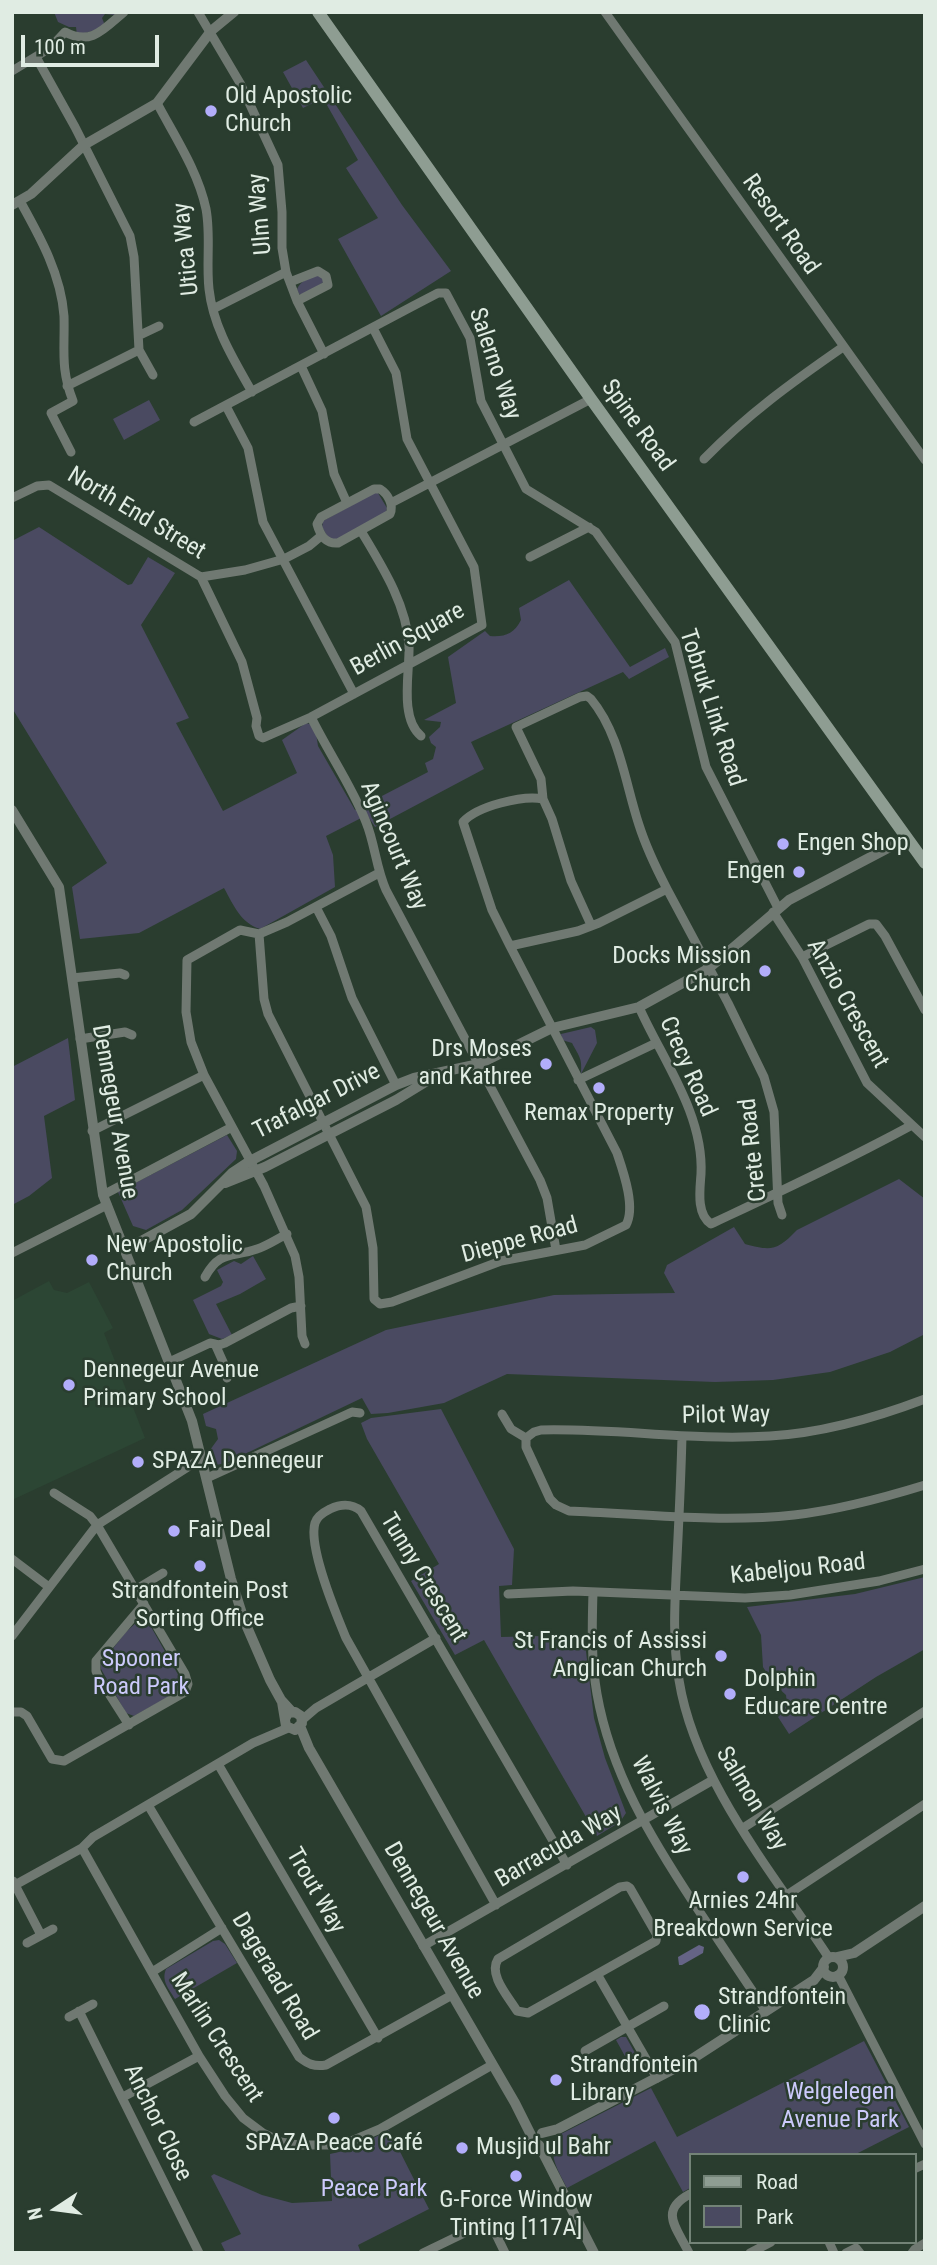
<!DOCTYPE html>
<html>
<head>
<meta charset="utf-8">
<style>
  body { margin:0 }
  #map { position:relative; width:937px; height:2265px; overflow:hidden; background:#2a3d2f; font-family:"Roboto Condensed",sans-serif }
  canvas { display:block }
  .frame { position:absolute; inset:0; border:14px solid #e0ece3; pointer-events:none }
  .legend { position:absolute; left:689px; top:2153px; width:228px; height:91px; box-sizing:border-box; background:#2a3d2f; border:2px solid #738377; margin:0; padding:9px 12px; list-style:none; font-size:21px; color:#e0ece3 }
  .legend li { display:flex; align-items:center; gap:14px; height:35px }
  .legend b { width:35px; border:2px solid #738377 }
  .north { position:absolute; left:21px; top:2174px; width:70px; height:70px; -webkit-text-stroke:5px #2a3d2f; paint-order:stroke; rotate:257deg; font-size:19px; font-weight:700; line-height:28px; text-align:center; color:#e0ece3 }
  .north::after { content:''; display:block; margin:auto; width:24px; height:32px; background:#e0ece3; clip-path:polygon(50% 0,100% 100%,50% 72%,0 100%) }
  .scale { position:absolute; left:21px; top:35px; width:138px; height:32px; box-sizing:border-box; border:4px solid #e0ece3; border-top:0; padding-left:9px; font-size:21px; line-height:24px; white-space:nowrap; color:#e0ece3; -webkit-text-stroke:5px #2a3d2f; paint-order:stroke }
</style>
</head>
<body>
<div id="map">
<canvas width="937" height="2265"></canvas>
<div class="frame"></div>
<ul class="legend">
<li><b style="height:9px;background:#8e9d92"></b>Road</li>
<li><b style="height:19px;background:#4a4a61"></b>Park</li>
</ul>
<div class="north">N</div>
<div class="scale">100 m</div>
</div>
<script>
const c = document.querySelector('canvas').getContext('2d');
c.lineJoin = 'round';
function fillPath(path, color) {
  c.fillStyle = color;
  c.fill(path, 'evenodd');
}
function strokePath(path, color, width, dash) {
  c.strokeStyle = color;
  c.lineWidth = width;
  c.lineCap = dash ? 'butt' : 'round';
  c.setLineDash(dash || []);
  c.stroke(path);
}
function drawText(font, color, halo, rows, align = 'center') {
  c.font = font + ' "Roboto Condensed",sans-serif';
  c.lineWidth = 5;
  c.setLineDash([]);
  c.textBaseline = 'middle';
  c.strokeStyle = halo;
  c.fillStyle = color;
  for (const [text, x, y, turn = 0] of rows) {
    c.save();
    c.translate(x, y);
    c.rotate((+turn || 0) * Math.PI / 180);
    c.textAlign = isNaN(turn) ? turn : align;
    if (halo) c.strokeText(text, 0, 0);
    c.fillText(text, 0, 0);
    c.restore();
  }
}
fillPath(new Path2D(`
  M49,1281L54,1290L67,1293L89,1282L113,1328L104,1333L145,1438L12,1500V1301Z`), '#2c4634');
fillPath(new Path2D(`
  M54,12H118L115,15L105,14L102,18L104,23L100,29L77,35L76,27H69L58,22Z
  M306,60L402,205L451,271L381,316L338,239L378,218L346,168L358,160L323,98L303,108L283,72Z
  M317,275L323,277L325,281L305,295L299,294L297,289C301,281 308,278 317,275Z
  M149,400L160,420L124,440L113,419Z
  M375,492L378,493L387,508L386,512L335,541L329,539L322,527L323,521Z
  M39,527L128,585L132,584L148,557L175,573L141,625L189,718L176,723L223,811L297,773L282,740L306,723L310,724L316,733L318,746L355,810L428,772L425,763L433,759L436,747L431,743L429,737L440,727L441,722L424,720L456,703L448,657L485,631L490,636C505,637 514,634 521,620L519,608L569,580L630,667L665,648L669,657L629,679L623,672L471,742L484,769L375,827L367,815L326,836L333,855L335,887L260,929C241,923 234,906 224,888L139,933L80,939L72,887L107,863L12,708V541Z
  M591,1027L595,1030L597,1043L581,1074C582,1058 580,1058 572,1043L562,1040L561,1034Z
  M68,1038L75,1100L44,1116L52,1178L29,1196L12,1205V1067Z
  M227,1135L237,1151L236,1159L182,1210L146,1230L133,1226L118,1192Z
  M899,1179L925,1199V1334L890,1352L830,1372L773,1380L715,1382L507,1374L444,1403L388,1413L371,1414L362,1398L226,1463L216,1465L210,1450L218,1439L216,1429L206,1426L203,1414L386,1330L554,1295L675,1293L664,1273L667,1265L734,1227L745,1244C771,1251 777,1251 797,1230Z
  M253,1256L266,1279L240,1294L216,1304L232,1335L222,1339L209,1334L193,1300L221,1286L223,1282L217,1270L234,1261L241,1264Z
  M441,1409L514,1549L512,1585L499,1586L501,1637L584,1635L594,1718L605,1758L626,1813L620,1822L597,1836L484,1640L455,1655L411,1581L439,1564L367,1439L361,1423L371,1418Z
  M925,1577V1649L876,1677L789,1734L778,1717L787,1704L786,1695L773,1683L763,1667L761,1635L747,1607L855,1594Z
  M139,1620L150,1625L180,1678L182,1687L179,1691L134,1716L126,1713L101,1669V1664L125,1633Z
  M219,1940L225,1944L237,1963L175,1999C169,1989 161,1981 166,1969L213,1941Z
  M621,2037H626L635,2053L626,2058L616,2040Z
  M864,2041L909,2127L854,2155H690V2188L683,2192L655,2141L567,2188C558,2170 546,2154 559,2135L651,2088L677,2137Z
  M389,2130L429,2209L358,2245L361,2253H226L221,2243L241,2234L211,2176L214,2174L262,2195L292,2203L332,2201L330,2154L352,2149Z`), '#4a4a61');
fillPath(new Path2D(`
  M699,1945L704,1947L703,1953L682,1965H679L678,1957Z`), '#656486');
strokePath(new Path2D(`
  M198,12L240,83L278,165L282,212V248L286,272L297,301L324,354
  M605,12L925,460
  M36,57L75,127L130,236L134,257L139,350L153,375
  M12,71L50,48L65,32C91,46 104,29 124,12
  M157,103C175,137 198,171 206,209C211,236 206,262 209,289C213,327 234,360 252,392
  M20,201C40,237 61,274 64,316C65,349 60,368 73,401L51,413L71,452
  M290,282L318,271L326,276L328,285L297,301
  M213,309L286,272
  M140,335L159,326
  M301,366L322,411L334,474L347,503
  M67,386L139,350
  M226,406L248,448L263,522L354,694
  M194,422L413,306L438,293H446L470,338L481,401L526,489L596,532L675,642L706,767L778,908
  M704,459C748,414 791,383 843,347
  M374,489H380C388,494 394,505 390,514L338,543C325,544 320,535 317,524L321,517Z
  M12,498L37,486L49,485L201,577L245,570L284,559L309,546L321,536
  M391,503L591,399
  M361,531C382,566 407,605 409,646C410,671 399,718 421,736
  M530,557L589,527
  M201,577L242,662L257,718L256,726L259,736L263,738L311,717L482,625L474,567L407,439L396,373L373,328
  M311,717C328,752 352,786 366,822C375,844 376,868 386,890L540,1180L547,1198L556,1250
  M316,907L331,936L352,998L396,1085
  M773,912L802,957L867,1083L925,1137
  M591,925L571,881L552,819L543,799L541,779L516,727L580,697L587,696L591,699C620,734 625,783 639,825C646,847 656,868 667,889
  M259,934L264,999L268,1014L366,1207L373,1248L374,1299L380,1304L392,1302L501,1261L585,1245L626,1225C636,1207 623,1171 617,1153L510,946L578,931L599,923L667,889L728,1003L764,1077L774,1112L778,1203L782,1215
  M510,946L492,910L463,822C477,806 523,795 543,799
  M802,957L869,924H876L885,936L925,1010
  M72,978L120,973L125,975
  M639,1007C662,1059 704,1114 701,1174C700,1189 696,1214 711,1224C779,1192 846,1161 912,1125
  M80,1039L125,1032L132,1035
  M578,1080L656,1043
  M92,1131L204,1075
  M103,1195L232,1127
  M12,1253L107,1205
  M205,1277C220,1250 231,1258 257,1249C267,1246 277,1239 287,1234
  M215,1344L228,1373L227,1378
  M305,1344L302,1336L299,1277L295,1256L264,1186L204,1075L191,1042L186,1012L187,960L240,930L259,934L287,922L379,873
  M169,1362L210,1343L219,1345L225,1343L291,1308L301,1306
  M925,1399C875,1418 823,1433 770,1436C693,1441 617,1428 541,1430L534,1432L526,1438V1447L550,1499L556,1505L569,1511C643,1514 720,1523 794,1515C838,1510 883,1498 925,1485
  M502,1414L511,1429L526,1438
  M682,1436C681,1477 679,1518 677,1558C675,1599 672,1639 679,1680C695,1781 774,1874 829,1958
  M207,1478L352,1412L360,1413
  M12,1559L49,1587
  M135,1590L163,1573
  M593,1592C592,1626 591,1660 597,1694C611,1773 651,1838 695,1905C719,1941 742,1976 766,2011
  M508,1594L573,1591L745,1598L790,1595L879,1581L925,1569
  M12,1636L97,1525L202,1458
  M12,1712H21L27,1716L52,1759L64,1761L185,1692L188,1684L185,1674L97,1525L90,1516L54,1493
  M302,1720L316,1708L436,1638
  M129,1725L99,1678L96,1671V1661L144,1604
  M218,1764L378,2038
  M148,1805L299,2057C308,2064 314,2067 326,2065L452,1995
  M743,1828L925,1711
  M82,1848L199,2056L225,2096L243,2118L263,2133L281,2142L298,2145H342L380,2129L492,2065
  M13,1881L41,1935
  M15,1885L82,1848L93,1837L253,1743L288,1728
  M627,1886L630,1888L657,1935L656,1941L528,2013L517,2011C508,1996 488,1975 498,1959L620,1887Z
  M787,1895L925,1804
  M496,1905L346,1638C336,1614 308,1547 315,1523C317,1516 324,1512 330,1509C341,1504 351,1503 361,1511L567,1865
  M27,1943L53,1929
  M423,1946L713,1780
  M152,1972L222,1928
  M597,1974L657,2078
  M838,1975L925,2144
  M79,2011L199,2253
  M69,2017L93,2004
  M585,2051L664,2006
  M123,2097L199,2056
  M914,2169L925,2164
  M829,2242L834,2253
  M423,2253L485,2223L492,2226L505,2253
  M689,2253C677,2228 658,2211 690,2194
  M750,2253L771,2242
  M846,2253L856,2248L860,2253
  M912,2253L915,2249L925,2243`), '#707972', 9);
strokePath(new Path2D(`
  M12,205L31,194L84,145L157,103L211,31L234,12
  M12,810L59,887L103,1195L192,1421L231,1579L244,1620L270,1680L281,1700L292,1712
  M225,1183L265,1167L396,1100L432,1078
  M125,1250L191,1214L232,1173L250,1161L396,1085L414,1078L479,1064L552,1028L639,1007L708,969L789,900L907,838
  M282,1702L286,1726L295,1730L302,1723L301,1716L295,1712L288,1713L285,1719
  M300,1726L309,1748L515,2103L532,2137
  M837,1957L854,1953L925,1906
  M823 1967a10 10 0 1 1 20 0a10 10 0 1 1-20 0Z
  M542,2133L558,2129L689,2061L814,1980L824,1967
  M539,2145L594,2253`), '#707972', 10);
strokePath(new Path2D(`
  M318,12L591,399L925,863`), '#8e9d92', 12);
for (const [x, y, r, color] of [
  [211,111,7,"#b2adfa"],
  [783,844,7,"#b2adfa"],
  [799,872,7,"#b2adfa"],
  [765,971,7,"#b2adfa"],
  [546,1064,7,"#b2adfa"],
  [599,1088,7,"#b2adfa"],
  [92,1260,7,"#b2adfa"],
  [69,1385,7,"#b2adfa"],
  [138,1462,7,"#b2adfa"],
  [174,1531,7,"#b2adfa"],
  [200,1566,7,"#b2adfa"],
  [721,1656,7,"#b2adfa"],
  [730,1694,7,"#b2adfa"],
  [743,1877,7,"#b2adfa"],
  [702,2012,9,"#b2adfa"],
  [556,2080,7,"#b2adfa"],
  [334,2118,7,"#b2adfa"],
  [462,2148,7,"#b2adfa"],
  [516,2176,7,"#b2adfa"]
]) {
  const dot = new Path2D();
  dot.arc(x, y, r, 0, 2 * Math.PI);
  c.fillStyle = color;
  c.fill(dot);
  strokePath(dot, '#2a3d2f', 2.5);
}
drawText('24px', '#e0ece3', '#2a3d2f', [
  ["Old Apostolic",225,97],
  ["Church",225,125],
  ["Engen Shop",797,844],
  ["Engen",785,872,"right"],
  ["Docks Mission",751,957,"right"],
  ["Church",751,985,"right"],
  ["Drs Moses",532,1050,"right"],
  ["and Kathree",532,1078,"right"],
  ["Remax Property",599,1114,"center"],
  ["New Apostolic",106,1246],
  ["Church",106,1274],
  ["Dennegeur Avenue",83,1371],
  ["Primary School",83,1399],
  ["SPAZA Dennegeur",152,1462],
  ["Fair Deal",188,1531],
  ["Strandfontein Post",200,1592,"center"],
  ["Sorting Office",200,1620,"center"],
  ["St Francis of Assissi",707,1642,"right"],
  ["Anglican Church",707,1670,"right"],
  ["Dolphin",744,1680],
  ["Educare Centre",744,1708],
  ["Arnies 24hr",743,1902,"center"],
  ["Breakdown Service",743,1930,"center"],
  ["Strandfontein",718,1998],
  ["Clinic",718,2026],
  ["Strandfontein",570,2066],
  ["Library",570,2094],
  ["SPAZA Peace Café",334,2144,"center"],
  ["Musjid ul Bahr",476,2148],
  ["G-Force Window",516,2201,"center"],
  ["Tinting [117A]",516,2229,"center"]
], 'left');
drawText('24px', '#e0ece3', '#2a3d2f', [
  ["Ulm Way",261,214,-95],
  ["Resort Road",780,225,55],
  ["Utica Way",187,249,-96],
  ["Salerno Way",494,364,71],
  ["Spine Road",637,426,54],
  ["North End Street",136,514,31],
  ["Berlin Square",408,640,-29],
  ["Tobruk Link Road",711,708,72],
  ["Agincourt Way",393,846,67],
  ["Anzio Crescent",847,1004,61],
  ["Crecy Road",687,1067,66],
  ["Trafalgar Drive",317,1102,-27],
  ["Dennegeur Avenue",114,1112,80],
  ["Crete Road",754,1150,-96],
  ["Dieppe Road",520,1241,-15],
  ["Pilot Way",726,1416,-1],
  ["Kabeljou Road",798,1570,-6],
  ["Tunny Crescent",423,1578,59],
  ["Salmon Way",751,1799,59],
  ["Walvis Way",661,1806,63],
  ["Barracuda Way",559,1847,-30],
  ["Trout Way",315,1891,60],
  ["Dennegeur Avenue",433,1921,60],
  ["Dageraad Road",274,1977,59],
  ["Marlin Crescent",216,2038,57],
  ["Anchor Close",157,2123,64]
]);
drawText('24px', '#cccafb', '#2a3d2f', [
  ["Spooner",141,1660],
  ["Road Park",141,1688],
  ["Welgelegen",840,2093],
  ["Avenue Park",840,2121],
  ["Peace Park",374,2190]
]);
</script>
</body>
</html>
